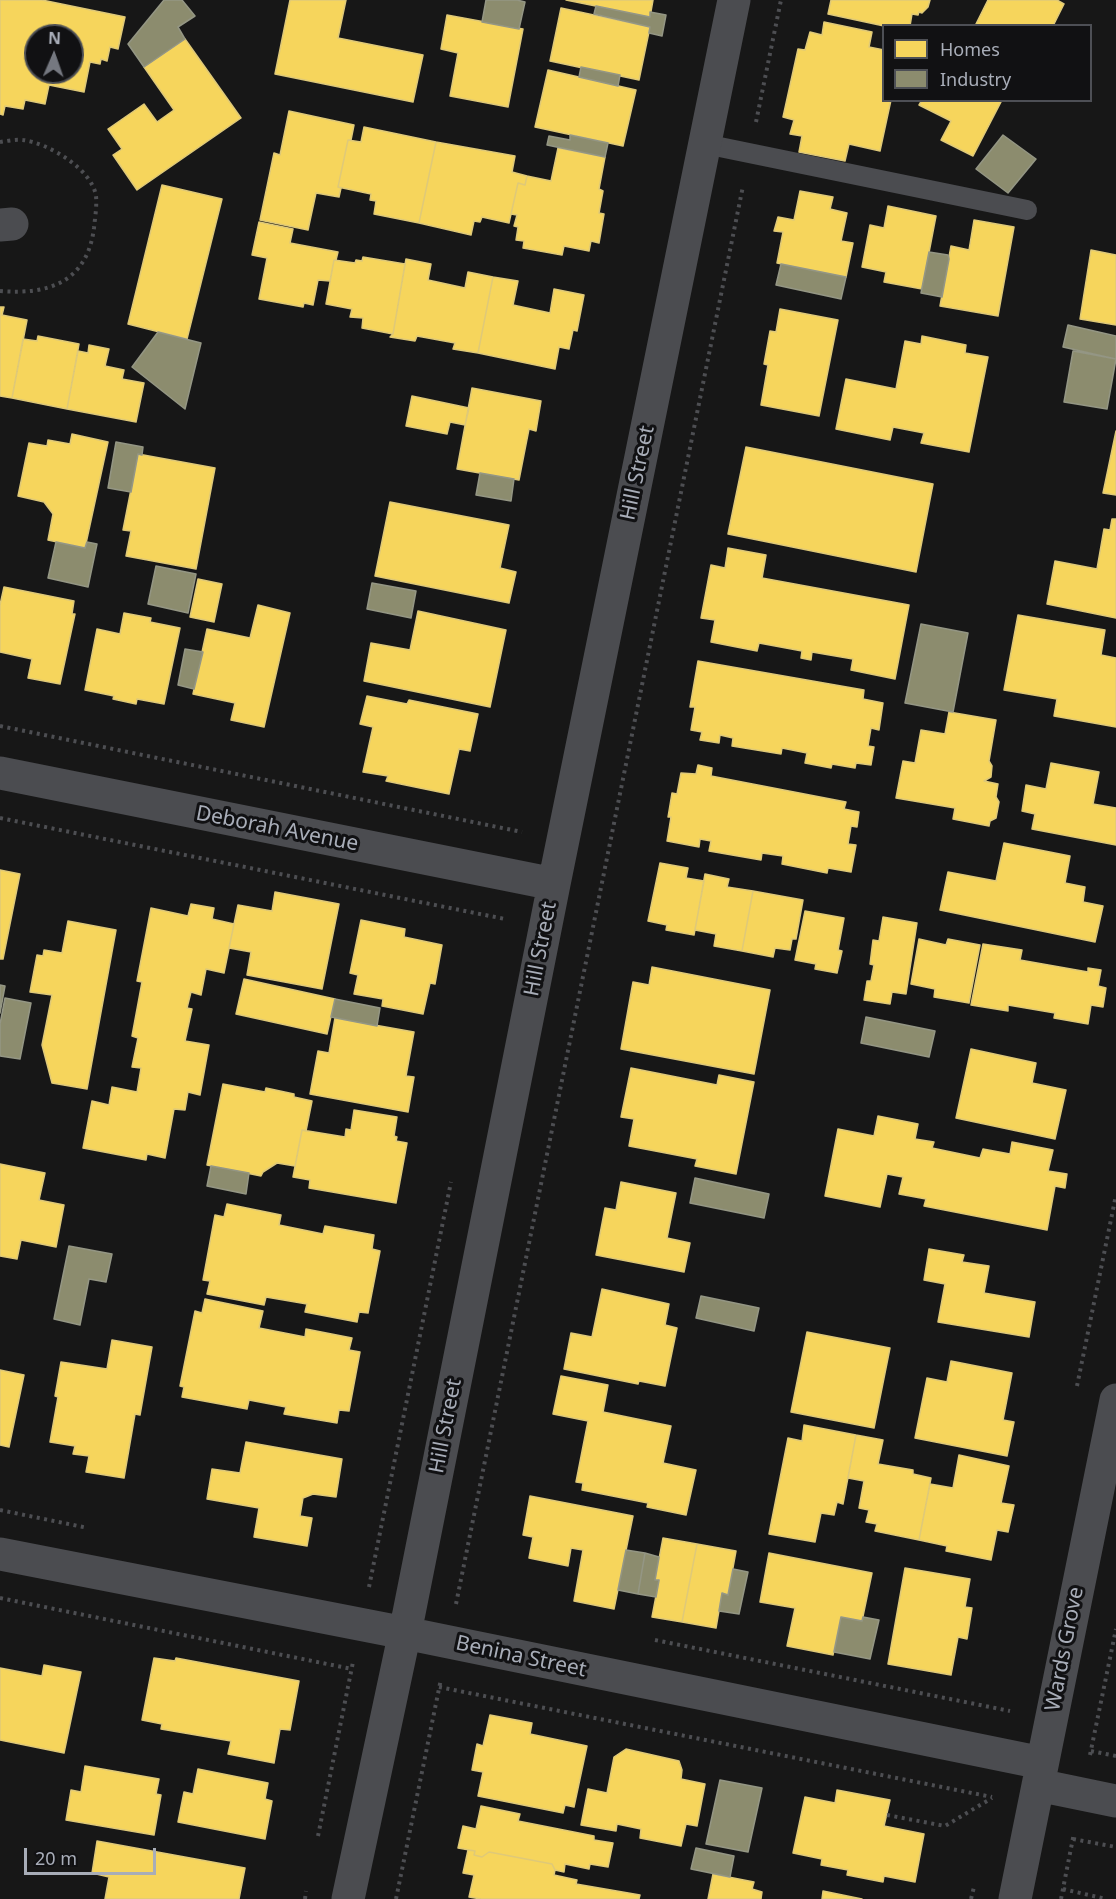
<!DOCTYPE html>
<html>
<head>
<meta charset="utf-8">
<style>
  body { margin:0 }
  #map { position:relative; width:1116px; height:1899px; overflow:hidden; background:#171717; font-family:"Noto Sans",sans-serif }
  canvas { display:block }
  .legend { position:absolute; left:882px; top:24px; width:210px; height:78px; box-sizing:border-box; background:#111113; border:2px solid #4d4f55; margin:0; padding:8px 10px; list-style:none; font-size:18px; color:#a8adb8 }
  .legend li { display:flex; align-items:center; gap:12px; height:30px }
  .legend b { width:30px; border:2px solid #4d4f55 }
  .north { position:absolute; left:24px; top:24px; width:60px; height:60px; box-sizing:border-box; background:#111113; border:2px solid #4d4f55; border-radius:50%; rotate:2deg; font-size:16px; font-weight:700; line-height:24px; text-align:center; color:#a8adb8 }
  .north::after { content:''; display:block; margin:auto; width:21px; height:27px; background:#757880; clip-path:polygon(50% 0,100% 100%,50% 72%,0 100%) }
  .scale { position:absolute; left:24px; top:1848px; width:132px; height:27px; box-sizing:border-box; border:3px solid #a8adb8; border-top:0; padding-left:8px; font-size:18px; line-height:21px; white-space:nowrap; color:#a8adb8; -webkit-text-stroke:4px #111113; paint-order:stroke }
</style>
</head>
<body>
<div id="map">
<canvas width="1116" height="1899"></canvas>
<ul class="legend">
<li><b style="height:16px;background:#f6d55c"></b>Homes</li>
<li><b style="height:16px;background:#8c8c6e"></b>Industry</li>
</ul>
<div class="north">N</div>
<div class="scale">20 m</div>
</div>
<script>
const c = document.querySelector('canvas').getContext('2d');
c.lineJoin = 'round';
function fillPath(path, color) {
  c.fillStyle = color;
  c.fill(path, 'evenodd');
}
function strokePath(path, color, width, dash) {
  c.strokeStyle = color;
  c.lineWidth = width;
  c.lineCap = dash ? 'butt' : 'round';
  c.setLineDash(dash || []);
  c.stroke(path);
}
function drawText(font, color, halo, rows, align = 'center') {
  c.font = font + ' "Noto Sans",sans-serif';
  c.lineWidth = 6;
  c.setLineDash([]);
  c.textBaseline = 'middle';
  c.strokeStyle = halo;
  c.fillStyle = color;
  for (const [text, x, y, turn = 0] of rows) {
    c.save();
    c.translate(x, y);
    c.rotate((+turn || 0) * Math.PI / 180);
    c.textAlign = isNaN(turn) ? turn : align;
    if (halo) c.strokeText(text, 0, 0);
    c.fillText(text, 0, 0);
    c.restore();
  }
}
const homes = new Path2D(`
  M0,0H42L125,17L118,49L110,47L107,61L101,59L100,64L90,62L84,92L49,85L45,104L25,100L23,109L5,106L3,115L0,114ZM36,36H72V72H36Z
  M290,0H346L338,38L423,55L413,102L275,74Z
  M566,0H653L650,17Z
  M831,0H930L928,7L922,13L919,12L918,15L912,14L910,26H884L828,14Z
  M988,0H1057L1064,4L1053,26H975Z
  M561,8L650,27L639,80L550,61Z
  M447,15L523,29L508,107L450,96L458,53L441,49Z
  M824,22L872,32L869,47L884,50V100H891L880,151L849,144L845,161L799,152L802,136L790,134L794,120L783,117L798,49L805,50L810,32L822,35Z
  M185,39L241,118L137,190L113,155L122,149L108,129L144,104L157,122L174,110L144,67Z
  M548,70L636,90L623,146L535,127Z
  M922,100H1002L973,156L941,140L951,121L919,105Z
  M289,111L354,125L351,140H348L338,187L341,188L339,197L316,193L308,230L260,220L274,153L280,155Z
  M364,127L436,142L419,223L374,214L376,201L370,200L371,194L338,187L348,140L361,142Z
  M436,142L515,156L512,172L527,176L525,185L518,183L509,223L482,217L480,222L474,221L471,235L419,223Z
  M558,148L605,157L599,189L603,191L599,213L604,214L599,243L591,241L589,251L564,246L562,255L523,248L524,241L516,240L518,227L514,226L517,215L511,214L518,183L525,185L527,176L551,181Z
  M162,185L222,199L187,339L128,324Z
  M800,191L833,197L830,209L847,213L841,241L853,243L846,277L777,263L783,232L774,231L778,217L794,220Z
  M888,206L936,216L922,289L884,282L886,272L862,267L870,225L884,228Z
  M974,220L1014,227L998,316L940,306L951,246L969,250Z
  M259,222L293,229L290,243L338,252L336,260H334L330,281L318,280L313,305L304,303L303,307L259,299L267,258L252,255Z
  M1091,250L1116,255V325L1080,319Z
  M363,257L405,264L393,334L362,328L363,318L350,317L352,309L326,304L334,260L355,263L356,260L362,261Z
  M406,259L431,264L428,280L465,288L468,272L493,277L478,353L453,349L455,343L417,336L415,341L390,337L393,334Z
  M493,277L518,281L513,305L550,313L554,289L584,295L577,331L573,330L569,349L559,347L555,369L478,353Z
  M0,307H4L2,315L27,320L12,398L0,396Z
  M780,309L838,320L819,416L761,405L768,365L764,364L770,331L776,332Z
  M38,336L79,344L67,409L12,398L23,339L37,341Z
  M922,336L966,345L965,353L988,357L969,452L921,443L924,433L893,427L890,440L836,429L846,379L896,389L905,341L921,344Z
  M89,345L109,349L105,366L124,370L122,379L144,383L136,422L67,409L78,351L88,353Z
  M472,388L541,401L536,431L529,429L519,480L457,469Z
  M412,396L469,408L465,425L450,422L447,434L406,426Z
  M1116,431V495L1103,493Z
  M72,434L108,442L85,548L48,540L53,514L44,502L18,496L29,443L47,446L48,440L70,444Z
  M746,447L933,484L916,572L728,534Z
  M138,454L215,468L196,569L126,556L131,531L123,530Z
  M390,502L509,525L500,568L516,572L509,603L375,576Z
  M1112,519H1116V618L1047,604L1055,561L1097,569L1104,529L1110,530Z
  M728,548L766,555L762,578L909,605L895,679L851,670L853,659L812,652L811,660L801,658L802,651L759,643L757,651L711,642L715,620L701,618L711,565L725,568Z
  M198,579L222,584L214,622L190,617Z
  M4,587L74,601L72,614H75L60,684L28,678L32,659L0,652V605Z
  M258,605L290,613L264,727L231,720L235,703L193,694L207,629L250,638Z
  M418,611L506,630L490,707L364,681L371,643L410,650Z
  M124,613L151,618L150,622L180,628L164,704L137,699L136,704L113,699L114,696L85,690L97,629L120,634Z
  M1018,615L1105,630L1101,655L1116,658V727L1054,716L1057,699L1004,690Z
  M698,661L864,690L863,699L883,703L879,730L871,728L868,746L874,747L871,765L856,763L855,768L832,764L831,768L805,763L807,753L782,748L781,754L732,746L733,738L720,735L719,743L700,740L702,732L691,730L695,707H690Z
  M367,696L407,704L409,700L478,714L470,751L459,749L449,794L386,781L388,776L363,772L373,727L360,724Z
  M949,712L996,720L989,761L992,766L991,777L984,781L998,784L996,797L999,802L996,818L990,821L989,826L953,819L955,808L896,798L903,761L915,763L921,730L945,734Z
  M1051,763L1099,772L1093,804L1116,808V845L1032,829L1035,814L1022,811L1026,785L1046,789Z
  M698,765L712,768L711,776L846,802L844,809L859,812L857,827L851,826L848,844L856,845L851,872L828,868L827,873L782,864L783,856L762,853L761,860L709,851L711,841L700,839L699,847L667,841L671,817H668L672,793L677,794L681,773L696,774Z
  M1004,843L1070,856L1065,883L1085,887L1083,902L1103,906L1095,942L940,910L948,872L996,881Z
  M660,863L688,868L686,878L704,881L694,935L666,930L667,925L648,921Z
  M0,870L20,874L3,959H0Z
  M705,874L729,879L727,887L753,891L742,951L714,946L716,934L695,930Z
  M753,891L803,900L796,939H792L790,950L775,948L773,957L742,951Z
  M275,892L339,904L322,989L247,975L251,952L229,948L238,905L272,911Z
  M191,904L214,908L212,919L234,924L224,973L206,969L201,995L191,992L187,1008L192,1009L185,1041L209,1045L200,1095L188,1092L185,1110L174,1109L165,1158L147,1154L146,1160L83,1148L92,1101L109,1105L112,1087L137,1092L141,1068L132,1067L138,1038L132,1036L142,982L137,981L151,908L188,916Z
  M805,911L844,918L838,950L842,951L837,973L815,969L816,964L795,960Z
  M883,917L917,923L906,994L892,992L890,1004L864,1000L867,981H871L874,965L870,964L873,940L879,941Z
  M361,920L405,929L404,937L442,945L435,984L430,983L423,1014L382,1006L383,999L354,994L358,975L350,973Z
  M68,921L116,930L87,1089L52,1083L42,1045L52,995L30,992L37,955L43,956L44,950L62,953Z
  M919,939L946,945L948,939L980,945L969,1003L934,997L935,989L911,984Z
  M983,944L1022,950L1020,960L1088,972V968L1101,970L1098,986L1106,988L1103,1007L1091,1005L1088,1024L1054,1018L1055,1013L1008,1005V1011L971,1005Z
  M652,967L770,990L754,1074L621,1049L633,982L649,985Z
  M244,979L335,999L327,1034L236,1014Z
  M335,1018L414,1032L406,1076L414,1077L408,1112L310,1094L318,1051L329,1053Z
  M971,1049L1036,1063L1032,1083L1066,1090L1055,1139L956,1118Z
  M631,1068L717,1085L719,1075L754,1082L736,1174L695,1166L697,1159L629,1146L634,1119L621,1117Z
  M223,1084L265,1092L266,1088L294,1094V1097L312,1101L306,1131L302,1130L295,1166L277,1163L263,1172L261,1176L207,1165Z
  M354,1110L397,1117L394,1136L397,1137L396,1141L407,1143L396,1203L309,1188L310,1180L293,1177L302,1130L345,1137L346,1129L351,1130Z
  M878,1116L918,1124L915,1139L934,1142L932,1148L980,1158L983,1149L1010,1154L1012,1142L1053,1150L1048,1171L1067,1174L1065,1188L1055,1186L1047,1230L924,1206L926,1199L899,1194L903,1177L887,1174L880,1207L825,1196L838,1129L874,1136Z
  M0,1164L45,1173L39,1200L64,1205L56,1247L21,1240L17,1259L0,1256Z
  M621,1182L676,1193L667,1238L690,1243L684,1272L596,1255L605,1208L616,1210Z
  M227,1204L281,1215L279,1225L323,1234L325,1226L374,1235L372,1249L380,1251L368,1313L359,1312L357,1322L305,1312L307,1304L266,1297L264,1305L207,1294L210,1281L203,1280L215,1215L224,1217Z
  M929,1249L964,1255L962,1262L989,1266L984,1293L1035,1302L1029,1337L938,1322L945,1284L924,1280Z
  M602,1289L669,1304L665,1325L677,1328L665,1386L639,1381L638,1384L564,1369L571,1333L592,1337Z
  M205,1299L263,1311L259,1328L305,1337L306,1329L352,1338L349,1350L360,1352L349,1411L339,1410L337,1423L284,1414L286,1407L249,1400L247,1409L182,1397L184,1387L180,1386L195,1311L202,1313Z
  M807,1332L890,1348L874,1428L791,1412Z
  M112,1340L152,1347L140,1415L135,1414L124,1478L86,1472L89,1456L73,1454L75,1446L50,1442L58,1397L55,1396L61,1362L107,1369Z
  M951,1361L1012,1373L1003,1420L1014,1422L1007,1456L915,1438L927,1378L947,1382Z
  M0,1370L24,1375L9,1447L0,1445Z
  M561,1376L608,1385L603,1412L671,1426L663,1463L696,1470L686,1515L647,1507L648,1503L582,1490L583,1483L576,1482L588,1421L553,1414Z
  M804,1425L856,1435L843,1504L837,1502L834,1515L821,1513L815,1542L769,1534L788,1438L802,1441Z
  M856,1435L883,1440L878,1464L913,1470V1474L931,1478L919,1540L875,1531L877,1524L866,1522L869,1510L859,1508L864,1481L848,1478Z
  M246,1442L342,1459L336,1497L313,1494L303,1498L300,1516L312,1518L307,1546L254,1537L259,1508L207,1499L212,1469L240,1473Z
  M959,1455L1009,1466L1001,1503L1014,1505L1008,1532L997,1530L991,1560L946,1551L947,1546L919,1540L930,1484L953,1488Z
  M530,1496L633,1516L614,1609L574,1601L583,1550L571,1548L568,1566L529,1558L533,1537L523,1535Z
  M663,1538L697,1544L682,1622L652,1617L659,1580H655Z
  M697,1544L736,1551L728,1595L722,1593L716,1628L682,1622Z
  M769,1553L872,1573L862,1621L841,1617L833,1655L787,1646L795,1608L760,1602Z
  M905,1568L970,1579L965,1607L972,1608L967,1639L958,1637L951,1675L888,1664Z
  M154,1658L175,1661L176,1658L299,1681L290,1730L280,1729L274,1763L228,1754L231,1741L161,1729L162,1724L142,1720Z
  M44,1665L81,1672L64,1753L0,1740V1668L42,1676Z
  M490,1715L532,1723L530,1734L587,1746L574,1807L565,1805L563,1813L478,1796L483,1772L472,1770L477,1744L483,1746Z
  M626,1749L679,1761L682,1770L681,1779L705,1784L697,1826L686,1824L681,1846L640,1838L641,1829L617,1824L616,1831L581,1825L588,1789L607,1793L614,1757Z
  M85,1766L159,1779L156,1794L161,1795L154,1835L66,1820L71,1790L81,1792Z
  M198,1769L268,1783L265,1799L272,1801L265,1839L178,1822L184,1792L193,1794Z
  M837,1790L890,1800L884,1826L924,1834L915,1882L884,1876L883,1882L847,1875L848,1870L821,1865L822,1859L793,1853L805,1797L835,1803Z
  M481,1806L520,1814L518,1821L594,1836V1840L613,1843L608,1867L590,1864L589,1869L565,1864L564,1872L555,1870L552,1864L489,1852L482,1857L474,1855L475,1851L458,1848L463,1826L476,1829Z
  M97,1841L245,1868L239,1899H105L109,1877L92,1873Z
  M468,1850L475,1851L474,1855L482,1857L489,1852L552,1864L555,1870L554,1875L577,1880L576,1884L640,1895L639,1899H481L469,1897L474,1875L463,1873Z
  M713,1874L754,1882L752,1889L762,1892L761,1899H708Z
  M823,1891L862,1899H822Z`);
fillPath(homes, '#f6d55c');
strokePath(homes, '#dfc978', 1.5);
const industry = new Path2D(`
  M164,0H182L195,16L178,27L185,39L144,67L128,44Z
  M486,0H517L525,2L519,29L482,22Z
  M596,6L650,17V12L666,15L662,36L649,33L650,27L594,14Z
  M581,67L620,75L618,86L579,77Z
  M570,135L608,143L605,157L547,145L549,136L570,140Z
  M1003,135L1036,159L1008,193L976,169Z
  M929,252L948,255L949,259L942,297L921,293Z
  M781,264L846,277L841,299L776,285Z
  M1068,325L1116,336V359L1063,347Z
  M158,332L201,343L185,409L132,367Z
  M1073,351L1116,359L1107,409L1064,402Z
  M116,442L143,447L142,455L138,454L131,492L108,488Z
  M480,473L514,479L511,501L476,495Z
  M56,542L85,548L87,542L97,544L88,587L48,578Z
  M156,566L196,574L188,613L148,604Z
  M372,583L416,591L411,618L367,609Z
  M921,624L968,633L953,712L905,703Z
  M185,649L203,652L194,689L178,685Z
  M0,985L5,986L0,1013Z
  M5,998L31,1003L20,1059L0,1056V1024Z
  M335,999L380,1008L377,1026L331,1017Z
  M866,1017L935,1031L929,1057L861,1043Z
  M211,1166L249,1173L246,1194L207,1186Z
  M695,1178L769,1194L764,1218L690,1203Z
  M69,1246L112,1254L106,1282L89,1279L80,1325L54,1319Z
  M701,1296L759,1308L754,1331L696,1318Z
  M626,1550L645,1553L638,1594L618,1590Z
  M645,1553L659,1557L655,1580H659L656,1597L638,1594Z
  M733,1569L748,1572L739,1614L719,1611L722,1593L728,1595Z
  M841,1617L862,1621L863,1617L879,1620L870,1659L834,1652Z
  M720,1780L762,1788L748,1852L706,1844Z
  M696,1848L734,1856L730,1877L691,1869Z`);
fillPath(industry, '#8c8c6e');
strokePath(industry, '#949684', 1.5);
strokePath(new Path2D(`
  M756,122L781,0
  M0,142C7,141 16,139 23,140C48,143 92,169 96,196C97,206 95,218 94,228C87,282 49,295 0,291
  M0,726L522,832
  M0,818L505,919
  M1077,1386L1116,1195
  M0,1510L88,1528
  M369,1587L451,1182
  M0,1598L352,1669
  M456,1604L743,186
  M655,1640L1010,1711
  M439,1687L992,1797
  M1091,1751L1116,1756
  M1090,1755L1116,1629
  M887,1815L945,1826L992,1798
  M318,1836L353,1662
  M1073,1839L1116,1847
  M1063,1889L1106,1899
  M305,1899L306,1891
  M396,1899L441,1679
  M971,1899L974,1887
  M1061,1899L1074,1833`), '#4d4e52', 4, [3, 4.5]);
strokePath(new Path2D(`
  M705,144L1027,210`), '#4b4c50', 20);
strokePath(new Path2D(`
  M0,225L12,224
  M0,773L554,884
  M0,1554L405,1633L1042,1763
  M1038,1785L1116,1801
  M348,1899L409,1613L554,884L734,0
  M1015,1899L1116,1400`), '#4b4c50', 33);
drawText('21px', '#a8adb8', '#111113', [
  ["Hill Street",638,473,-78],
  ["Deborah Avenue",277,829,11],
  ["Hill Street",541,949,-79],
  ["Hill Street",446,1426,-79],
  ["Wards Grove",1065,1649,-79],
  ["Benina Street",521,1657,12]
]);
</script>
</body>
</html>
